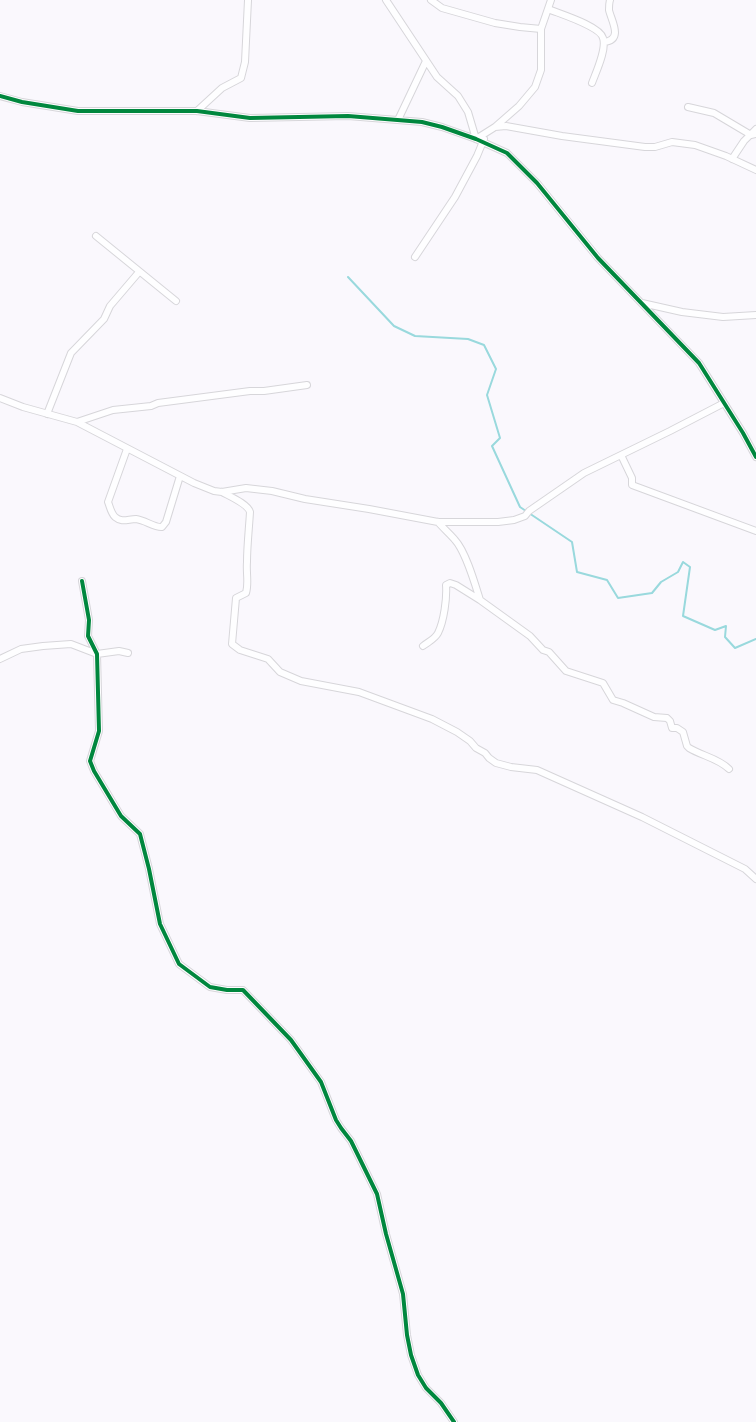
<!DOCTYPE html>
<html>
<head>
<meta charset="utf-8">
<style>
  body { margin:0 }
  canvas { display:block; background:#faf8fd }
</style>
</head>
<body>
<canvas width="756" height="1422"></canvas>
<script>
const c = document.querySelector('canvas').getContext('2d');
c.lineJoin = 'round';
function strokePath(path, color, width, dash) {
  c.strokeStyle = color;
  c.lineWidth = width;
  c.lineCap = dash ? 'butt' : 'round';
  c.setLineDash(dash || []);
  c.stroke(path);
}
strokePath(new Path2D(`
  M348,277L394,326L415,336L468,339L484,345L496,369L487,395L500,438L492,446L520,507L572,542L577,572L607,580L618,598L652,593L661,582L678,572L683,562L690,567L683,616L715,630L726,626L725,637L735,648L756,639`), '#99d9dd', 2);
const street = new Path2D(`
  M386,0L437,77L458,96L468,112L476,139
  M431,0L442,8L495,23L520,27L541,29
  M548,9C560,14 600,26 603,38C607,49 596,72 592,83
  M604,42C624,40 611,20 609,10C609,7 609,3 610,0
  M0,96L22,102L78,111H197L250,118L348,116L422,122L442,127L476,139L507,153L537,183L598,258L699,363L743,433L756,457
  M688,107L714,113L751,135L756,134
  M197,111L222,88L241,78L245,62L248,0
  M398,120L426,61
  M495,127L519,106L535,87L541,70V29L551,0
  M476,139L495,127L506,126L562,136L645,147H655L672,142L695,145L726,156L756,170
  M732,159L744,141L756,129
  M96,236L176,301
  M415,257L455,197L477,156L484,139
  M642,303L682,312L723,317L756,315
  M0,398L23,407L77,422L194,483L214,491L222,492L246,488L272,491L305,499L369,509L438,522H498L514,520L525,516L529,511L584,473L670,431L724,403
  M47,414L71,353L104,319L110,306L139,272
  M77,422L113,410L151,406L158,403L250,391H264L307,385
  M127,449L108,502C110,507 111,513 115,517C122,523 128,519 136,519C145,520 155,528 162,527L166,522L180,476
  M621,455L632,478V485L756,531
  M222,492C229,496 248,504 250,512C249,529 247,546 247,562C246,573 249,583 246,593L236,598L232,644L240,650L268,659L280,672L301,681L359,692L432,719L457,732L470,741L476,748L485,753L489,758L496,763L511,767L537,770L642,817L745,869L756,879
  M438,522C444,529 450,534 455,540C466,552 475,584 480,600L530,636L543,650L549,652L566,671L603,683L613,700L623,703L654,717L667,718L670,721L672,728H677L683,732L687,746L689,748C702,756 718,758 729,769
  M82,581L89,620L88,636L97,654L99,731L90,761L94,771L121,816L140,834L149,869L160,924L179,964L210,987L227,990H243L291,1040L321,1082L336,1120L341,1128L351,1141L377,1194L386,1234L403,1294L407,1335L411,1355L418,1375L426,1388L441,1403L454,1422
  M423,646C428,642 435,639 438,633C444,621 447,598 446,585L450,583L456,585L480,600
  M0,659L21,649L43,646L71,644L97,654L119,651L128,653`);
strokePath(street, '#d7d6da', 8);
strokePath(street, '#fefeff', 6);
strokePath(new Path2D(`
  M0,96L22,102L78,111H197L250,118L348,116L422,122L442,127L476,139L507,153L537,183L598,258L699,363L743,433L756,457
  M82,581L89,620L88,636L97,654L99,731L90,761L94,771L121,816L140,834L149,869L160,924L179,964L210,987L227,990H243L291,1040L321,1082L336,1120L341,1128L351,1141L377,1194L386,1234L403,1294L407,1335L411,1355L418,1375L426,1388L441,1403L454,1422`), '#00873e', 4);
</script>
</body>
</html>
